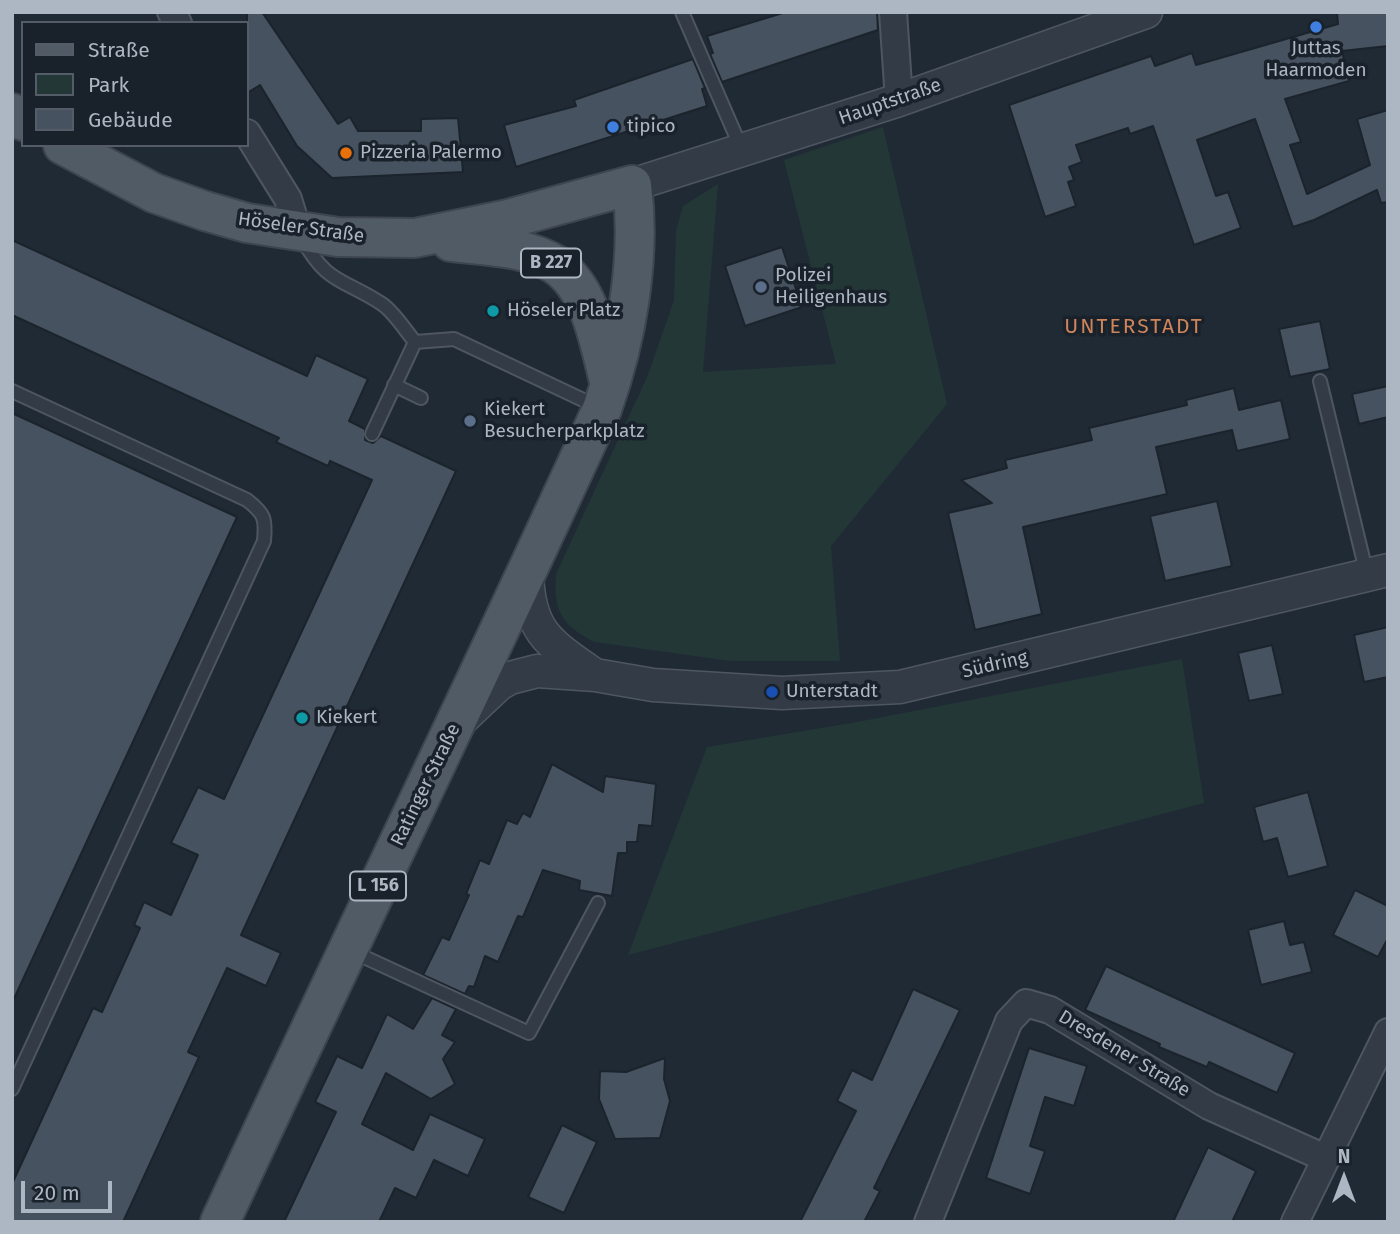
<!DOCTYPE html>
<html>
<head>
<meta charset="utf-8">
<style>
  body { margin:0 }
  #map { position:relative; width:1400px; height:1234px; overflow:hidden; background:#202a35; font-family:"Fira Sans",sans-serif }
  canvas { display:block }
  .frame { position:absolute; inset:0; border:14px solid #adb7c3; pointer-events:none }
  .legend { position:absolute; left:21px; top:21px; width:228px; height:126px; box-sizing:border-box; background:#19212a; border:2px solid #545d67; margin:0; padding:9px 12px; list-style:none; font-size:21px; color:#adb7c3 }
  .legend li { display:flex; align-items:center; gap:14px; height:35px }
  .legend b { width:35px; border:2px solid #545d67 }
  .north { position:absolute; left:1309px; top:1143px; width:70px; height:70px; -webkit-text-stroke:5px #19212a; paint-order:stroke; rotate:0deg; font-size:19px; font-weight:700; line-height:28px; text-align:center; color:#adb7c3 }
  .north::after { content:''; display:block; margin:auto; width:24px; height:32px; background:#adb7c3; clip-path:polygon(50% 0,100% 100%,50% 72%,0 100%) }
  .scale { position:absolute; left:21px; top:1181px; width:91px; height:32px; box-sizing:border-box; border:4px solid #adb7c3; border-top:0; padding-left:9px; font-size:21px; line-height:24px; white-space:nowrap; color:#adb7c3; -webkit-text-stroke:5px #19212a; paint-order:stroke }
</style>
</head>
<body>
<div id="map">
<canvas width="1400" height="1234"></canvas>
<div class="frame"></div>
<ul class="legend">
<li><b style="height:9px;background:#515b66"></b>Straße</li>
<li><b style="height:19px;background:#233737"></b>Park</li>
<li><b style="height:19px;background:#46525f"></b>Gebäude</li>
</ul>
<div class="north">N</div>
<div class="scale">20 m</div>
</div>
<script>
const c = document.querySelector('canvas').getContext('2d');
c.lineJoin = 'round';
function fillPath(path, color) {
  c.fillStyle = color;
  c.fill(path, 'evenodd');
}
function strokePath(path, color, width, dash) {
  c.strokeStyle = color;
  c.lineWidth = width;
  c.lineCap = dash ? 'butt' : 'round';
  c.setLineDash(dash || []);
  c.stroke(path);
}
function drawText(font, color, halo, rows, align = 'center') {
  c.font = font + ' "Fira Sans",sans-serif';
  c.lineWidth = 7;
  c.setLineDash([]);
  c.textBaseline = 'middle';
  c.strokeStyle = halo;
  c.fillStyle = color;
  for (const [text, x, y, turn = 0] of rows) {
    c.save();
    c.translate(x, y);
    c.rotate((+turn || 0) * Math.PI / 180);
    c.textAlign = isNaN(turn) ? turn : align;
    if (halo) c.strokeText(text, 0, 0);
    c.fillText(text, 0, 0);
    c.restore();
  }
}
fillPath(new Path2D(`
  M883,127L947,404L831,546L840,661H730L595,642C562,626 553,611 556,574L648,375L674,300L676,231L683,206L718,184L703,372L836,364L784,160Z
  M1182,659L1204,803L628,955L707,747L857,722Z`), '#233737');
const building = new Path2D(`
  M247,12H262L338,124L350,117L358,131H421V119L458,118L463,172L332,178L297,146L260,85L247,93Z
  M786,12H877L878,30L722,82L710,54L713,53L707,36Z
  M1337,12H1388V46L1342,51L1349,81L1285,99L1301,142L1290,145L1307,194L1370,165L1357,119L1388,110V202L1381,203L1377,190L1314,220L1293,227L1255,119L1197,140L1216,196L1228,192L1241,228L1194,245L1153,126L1130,134L1128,128L1076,145L1082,162L1069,167L1074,180L1068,182L1076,206L1045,217L1009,105L1151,56L1155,66L1192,53L1196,65L1338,24Z
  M693,59L705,88L702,89L707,106L516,167L504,125L576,106L574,100Z
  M12,240L307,376L316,355L368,379L349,421L365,429V440L373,443L381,436L456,471L241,935L281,953L266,986L227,968L188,1052L199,1057L123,1222H12V1184L93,1008L102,1012L140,928L134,925L144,902L171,915L198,855L171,843L198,787L224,799L372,480L330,461L328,466L276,442L279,438L12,315Z
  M782,247L802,307L745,326L725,266Z
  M1320,321L1330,369L1290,377L1279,329Z
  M1388,386V417L1359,424L1352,394Z
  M1234,388L1239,410L1281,400L1290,439L1237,451L1232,430L1156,447L1167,494L1023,527L1042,614L975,630L948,513L992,503L961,480L1007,468L1005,460L1092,440L1089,428L1187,405L1186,400Z
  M12,413L237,517L12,1003Z
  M1217,501L1232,566L1165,581L1150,516Z
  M1388,627V677L1364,682L1354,635Z
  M1272,645L1283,694L1249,701L1238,653Z
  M552,764L603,792L605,776L656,784L652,826L639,825L637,842H627V853H618L612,896L579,890L580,881L543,870L523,917L518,916L498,962L485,956L474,987L469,986L465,994L423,975L442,937L449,940L469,895L466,894L480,860L489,864L507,820L517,824L523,813L530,817Z
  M1308,792L1328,866L1288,877L1277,838L1263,842L1254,807Z
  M1355,890L1388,906V938L1378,957L1333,935Z
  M1284,921L1290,945L1304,942L1312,972L1261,985L1248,930Z
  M1106,966L1295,1053L1277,1093L1209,1062L1207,1067L1159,1047L1160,1044L1085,1010Z
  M913,989L960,1010L874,1188L880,1191L864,1222H800L856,1111L837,1101L852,1070L872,1080Z
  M432,998L456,1009L442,1035L455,1042L443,1059L455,1084L431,1099L386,1073L362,1124L413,1150L430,1114L485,1139L468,1176L434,1160L416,1198L395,1188L379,1222H284L336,1112L315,1102L337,1056L362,1068L387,1014L413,1029Z
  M1029,1048L1087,1066L1074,1106L1045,1097L1030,1146L1045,1151L1030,1194L986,1178Z
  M665,1058L664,1079L670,1101L660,1138L615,1139L599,1099L600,1071L626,1072Z
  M562,1125L597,1142L564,1213L528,1197Z
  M1208,1147L1256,1171L1232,1222H1173Z`);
fillPath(building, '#46525f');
strokePath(building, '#1b232c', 2);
const service = new Path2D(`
  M682,12L742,150
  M302,238C326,284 344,279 382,304C394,312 405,330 415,342
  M415,342L454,339L598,407
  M1320,381L1367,575
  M394,385L421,398
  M12,391L247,500C265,514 266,519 264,541L12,1089
  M372,434L415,342
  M351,951L529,1033L598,903`);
const minor = new Path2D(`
  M171,12L178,23
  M893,12L899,100
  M247,133L288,199L298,232
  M928,1222L1009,1021L1026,1003L1050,1010L1209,1106L1325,1158
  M1295,1222L1388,1032`);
const tertiary = new Path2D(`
  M632,185L899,100L1146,12
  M527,574C529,632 549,643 593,674
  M462,719L498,685L510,678L537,671L595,675L653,685L782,693L900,687L1388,570`);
const primary = new Path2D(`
  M12,113L23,121
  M63,145L154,193L205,211L247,223L338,237L415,238L508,219L632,185C641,258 627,339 602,409C478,681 346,950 220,1222
  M451,242C485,246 526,246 556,265C591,289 599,342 609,381`);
strokePath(service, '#4e5761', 16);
strokePath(minor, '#4e5761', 30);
strokePath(tertiary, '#4e5761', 35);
strokePath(primary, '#3d454f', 42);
strokePath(service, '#333c46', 12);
strokePath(minor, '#333c46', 26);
strokePath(tertiary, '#333c46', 32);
strokePath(primary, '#515b66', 38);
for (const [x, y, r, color] of [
  [1316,27,7,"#3f7fe0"],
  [613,127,7,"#3f7fe0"],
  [346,153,7,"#e8710a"],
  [761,287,7,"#5c6f8a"],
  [493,311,7,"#0f9aa8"],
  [470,421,7,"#5c6f8a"],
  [772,692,7,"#1a4fb4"],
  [302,718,7,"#0f9aa8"]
]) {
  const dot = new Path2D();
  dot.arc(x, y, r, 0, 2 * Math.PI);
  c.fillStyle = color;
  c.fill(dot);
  strokePath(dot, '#19212a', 2.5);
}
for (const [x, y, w] of [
  [551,263,60],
  [378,886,56]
]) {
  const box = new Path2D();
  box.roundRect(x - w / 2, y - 14.5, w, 29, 5);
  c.fillStyle = '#19212a';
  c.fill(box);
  strokePath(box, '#adb7c3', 2);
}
drawText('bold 18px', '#adb7c3', null, [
  ["B 227",551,263],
  ["L 156",378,886]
]);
drawText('19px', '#adb7c3', '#19212a', [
  ["Juttas",1316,49,"center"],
  ["Haarmoden",1316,71,"center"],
  ["tipico",627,127],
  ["Pizzeria Palermo",360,153],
  ["Polizei",775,276],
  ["Heiligenhaus",775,298],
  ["Höseler Platz",507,311],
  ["Kiekert",484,410],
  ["Besucherparkplatz",484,432],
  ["Unterstadt",786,692],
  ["Kiekert",316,718]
], 'left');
drawText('19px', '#adb7c3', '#19212a', [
  ["Hauptstraße",890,102,-19],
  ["Höseler Straße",301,228,8],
  ["Südring",995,665,-13],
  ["Ratinger Straße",426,785,-64],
  ["Dresdener Straße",1124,1054,31]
]);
c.letterSpacing = '2px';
drawText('21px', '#ce855c', '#19212a', [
  ["UNTERSTADT",1134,327]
]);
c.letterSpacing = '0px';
</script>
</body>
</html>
